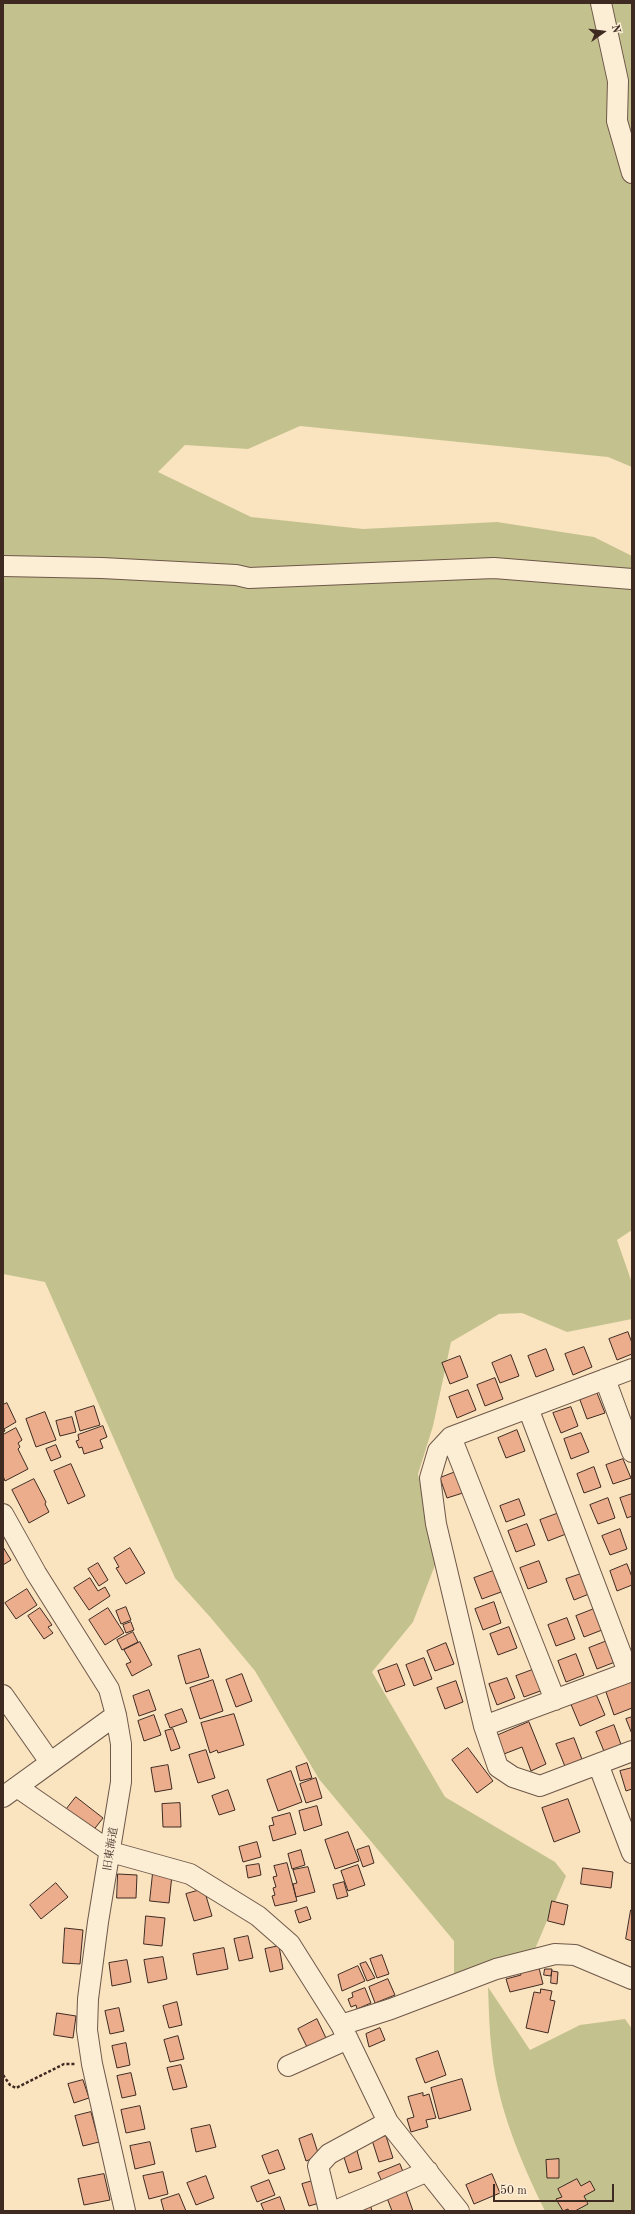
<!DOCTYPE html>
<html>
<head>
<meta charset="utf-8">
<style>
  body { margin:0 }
  #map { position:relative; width:635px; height:2214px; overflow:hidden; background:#fae3bf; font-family:"Old Standard TT",serif }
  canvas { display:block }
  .frame { position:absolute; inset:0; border:4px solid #3f2a22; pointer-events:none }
  .north { position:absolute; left:583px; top:12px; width:40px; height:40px; -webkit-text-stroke:3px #fcedd5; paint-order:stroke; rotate:76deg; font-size:11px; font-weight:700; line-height:16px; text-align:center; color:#3f2a22 }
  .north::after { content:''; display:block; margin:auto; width:14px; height:18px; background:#3f2a22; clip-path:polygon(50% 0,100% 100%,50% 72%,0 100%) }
  .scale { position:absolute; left:493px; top:2184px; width:121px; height:18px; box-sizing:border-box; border:2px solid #3f2a22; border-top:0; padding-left:5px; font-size:12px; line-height:14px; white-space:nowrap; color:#3f2a22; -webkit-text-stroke:3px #fcedd5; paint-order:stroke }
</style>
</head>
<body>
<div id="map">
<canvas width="635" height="2214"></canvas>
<div class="frame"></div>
<div class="north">N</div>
<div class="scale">50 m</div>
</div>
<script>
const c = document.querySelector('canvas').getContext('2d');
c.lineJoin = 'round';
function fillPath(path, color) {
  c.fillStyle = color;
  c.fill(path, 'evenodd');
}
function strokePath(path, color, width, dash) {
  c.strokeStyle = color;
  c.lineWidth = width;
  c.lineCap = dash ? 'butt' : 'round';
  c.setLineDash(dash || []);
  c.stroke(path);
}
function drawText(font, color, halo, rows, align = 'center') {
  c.font = font + ' "Old Standard TT","Noto Serif JP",serif';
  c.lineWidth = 3.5;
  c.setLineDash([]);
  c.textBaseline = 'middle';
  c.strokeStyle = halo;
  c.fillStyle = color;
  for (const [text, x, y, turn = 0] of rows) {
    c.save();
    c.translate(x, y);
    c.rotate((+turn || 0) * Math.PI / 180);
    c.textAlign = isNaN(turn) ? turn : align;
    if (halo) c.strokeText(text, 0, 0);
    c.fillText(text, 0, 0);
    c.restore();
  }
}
fillPath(new Path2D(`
  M3,3H632V467L608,457L300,426L248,449L185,445L158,472L251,517L363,529L497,522L594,537L632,556V1230L617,1240L632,1283V1319L567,1332L522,1313L499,1314L451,1342L433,1426L418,1474L429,1524L440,1552L413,1622L372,1672L445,1797L555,1862L566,1876L535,1949L454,1978V1941L319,1779L255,1671L211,1618L175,1578L45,1282L3,1274Z
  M488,1987L530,2050L580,2025L625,2019L632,2029V2211H545C521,2162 498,2108 492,2053C489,2031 489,2009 488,1987Z`), '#c3c28e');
const building = new Path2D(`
  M628,1332L632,1343V1354L617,1360L609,1339Z
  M584,1347L592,1367L573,1375L565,1354Z
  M546,1349L554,1370L536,1377L528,1356Z
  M511,1355L519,1376L500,1383L492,1363Z
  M460,1356L468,1377L450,1384L442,1363Z
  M495,1378L503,1399L485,1406L477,1385Z
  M468,1390L476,1410L457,1418L449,1397Z
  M597,1393L605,1413L587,1419L580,1400Z
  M7,1403L16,1422L4,1429L5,1431L3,1432V1405Z
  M94,1406L100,1425L80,1431L75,1412Z
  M571,1407L578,1426L561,1433L553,1413Z
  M45,1412L56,1440L36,1447L26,1419Z
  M72,1417L76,1432L60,1436L56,1421Z
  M103,1426L107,1437L100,1440L103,1448L84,1454L82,1447L79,1448L76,1441L79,1440L78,1435Z
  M16,1428L22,1440L18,1443L20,1447L18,1449L28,1469L5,1481L3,1476V1435Z
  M517,1430L525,1451L506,1458L498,1438Z
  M581,1433L589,1452L571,1459L564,1439Z
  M56,1445L61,1457L51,1461L46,1449Z
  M623,1459L631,1478L613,1484L606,1465Z
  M71,1464L85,1496L68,1504L54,1471Z
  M594,1467L601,1487L584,1493L577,1474Z
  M458,1471L466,1492L447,1498L440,1478Z
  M34,1479L46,1502L45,1504L49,1512L29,1523L12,1490Z
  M632,1494V1516L627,1518L620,1498Z
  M608,1498L615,1518L598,1524L590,1505Z
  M519,1499L525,1515L506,1522L500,1506Z
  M559,1513L566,1534L548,1541L540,1520Z
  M527,1524L535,1545L516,1552L508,1531Z
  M620,1529L627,1549L610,1555L602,1536Z
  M3,1547L11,1560L3,1565Z
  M130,1548L145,1573L126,1584L116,1568L119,1567L114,1558Z
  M539,1561L547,1582L528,1589L520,1568Z
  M98,1563L108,1580L99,1586L88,1569Z
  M627,1564L632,1577V1585L617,1591L610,1571Z
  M493,1571L501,1592L482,1599L474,1578Z
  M581,1574L589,1594L574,1600L566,1579Z
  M90,1578L98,1591L105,1587L110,1596L89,1610L74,1588Z
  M27,1589L37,1605L16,1619L5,1603Z
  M494,1602L501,1623L483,1630L475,1609Z
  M126,1607L131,1620L121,1624L116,1611Z
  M40,1608L52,1625L48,1627L53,1633L44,1639L28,1616Z
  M108,1608L124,1633L105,1645L89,1620Z
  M594,1609L602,1630L584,1637L576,1616Z
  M567,1618L575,1639L556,1646L548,1625Z
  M131,1622L134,1630L126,1633L123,1625Z
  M509,1627L517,1648L498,1655L490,1634Z
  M133,1632L138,1642L122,1650L117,1640Z
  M607,1641L615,1662L597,1669L589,1648Z
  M140,1642L152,1665L132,1676L126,1664L131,1662L124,1650Z
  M446,1643L454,1664L435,1671L427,1651Z
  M200,1649L209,1677L186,1684L178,1656Z
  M576,1654L584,1675L566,1682L558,1661Z
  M424,1658L432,1679L414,1686L406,1665Z
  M397,1664L405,1685L386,1692L378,1671Z
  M535,1669L543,1690L524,1697L516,1676Z
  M242,1674L252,1701L236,1707L226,1680Z
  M507,1678L515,1698L497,1705L489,1684Z
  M213,1680L223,1711L200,1719L190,1688Z
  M456,1681L463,1702L445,1709L437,1688Z
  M632,1682V1708L614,1715L606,1692Z
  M149,1690L156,1710L139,1716L133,1696Z
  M595,1692L605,1715L580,1726L570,1702Z
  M182,1709L187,1722L170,1728L165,1715Z
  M234,1714L244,1745L218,1753L217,1750L210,1753L201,1723Z
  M154,1715L161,1735L144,1741L138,1721Z
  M632,1717V1734L626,1719Z
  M529,1722L546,1764L531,1771L522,1747L504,1754L496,1736Z
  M614,1725L623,1750L606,1756L596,1732Z
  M173,1729L180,1748L171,1751L165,1731Z
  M574,1738L583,1762L566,1769L556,1744Z
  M468,1748L493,1781L477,1793L452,1760Z
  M206,1750L215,1778L198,1783L189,1755Z
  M307,1763L312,1778L300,1781L296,1767Z
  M168,1765L172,1789L155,1792L151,1768Z
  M632,1768V1789L626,1791L620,1771Z
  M291,1771L302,1802L278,1811L267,1780Z
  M316,1778L322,1798L306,1803L300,1784Z
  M228,1790L235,1810L219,1815L212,1796Z
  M76,1797L103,1818L92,1832L65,1811Z
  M568,1799L580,1832L554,1842L542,1808Z
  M180,1803L181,1827H163L162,1804Z
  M317,1806L322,1825L304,1831L299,1811Z
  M290,1813L296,1834L273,1841L269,1826L274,1825L272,1818Z
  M348,1832L359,1861L335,1869L325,1840Z
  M257,1842L261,1857L243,1862L239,1847Z
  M369,1846L374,1863L363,1867L357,1850Z
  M301,1850L305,1865L292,1869L288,1854Z
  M287,1863L297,1901L275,1906L272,1896L275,1895L273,1888L276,1887L273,1877L277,1876L274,1866Z
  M259,1864L261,1875L248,1878L246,1866Z
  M358,1865L365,1885L348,1891L341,1871Z
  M308,1867L315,1892L296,1897L293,1884L297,1883L293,1870Z
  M583,1868L613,1872L611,1888L581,1884Z
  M153,1873L172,1875L169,1903L150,1901Z
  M118,1874L137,1875L136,1898H117Z
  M344,1882L348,1896L337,1899L333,1885Z
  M56,1883L68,1897L41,1919L30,1905Z
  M204,1889L212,1916L194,1921L186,1894Z
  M552,1901L568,1905L564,1925L548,1921Z
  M307,1907L311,1919L299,1923L295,1911Z
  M631,1910H632V1941L626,1939Z
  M146,1916L165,1918L162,1946L144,1944Z
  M65,1928L83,1930L80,1964L63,1963Z
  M248,1936L253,1958L239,1961L234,1939Z
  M279,1946L283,1969L270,1972L265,1949Z
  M224,1948L228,1969L197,1975L193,1954Z
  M382,1955L389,1974L377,1978L370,1959Z
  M163,1957L167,1979L148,1983L144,1960Z
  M127,1960L131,1982L112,1986L109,1963Z
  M366,1962L375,1978L367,1981L360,1964Z
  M358,1966L365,1981L342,1991L338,1975Z
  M539,1968L543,1984L510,1992L506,1979L521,1975L519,1969Z
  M545,1969H552L551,1976L544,1975Z
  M552,1971L558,1972L557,1984L551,1983Z
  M388,1979L395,1995L375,2003L369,1987Z
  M365,1988L371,2003L357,2009L356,2005L351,2007L348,1999L353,1997L352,1993Z
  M541,1989L552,1991L550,2000L555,2001L548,2033L526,2028L534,1992L540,1993Z
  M177,2002L182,2025L169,2028L163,2006Z
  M119,2008L124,2031L110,2034L105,2011Z
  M57,2013L76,2016L73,2038L54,2035Z
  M317,2019L326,2038L307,2047L298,2029Z
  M380,2028L385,2040L369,2047L366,2034Z
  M178,2036L184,2059L170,2062L164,2040Z
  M126,2043L130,2065L117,2068L112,2046Z
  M438,2051L446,2075L425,2083L416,2059Z
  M181,2065L187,2087L173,2090L167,2068Z
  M131,2073L136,2095L122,2098L117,2076Z
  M462,2079L471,2110L439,2119L431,2088Z
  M83,2080L89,2098L74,2103L68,2084Z
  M423,2093V2096L429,2094L436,2118L426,2120L428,2127L411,2132L407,2119L414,2117L408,2097Z
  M140,2106L145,2129L126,2133L121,2110Z
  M91,2112L99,2142L83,2146L75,2116Z
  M210,2125L216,2147L196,2152L191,2129Z
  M312,2134L319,2156L306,2161L299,2139Z
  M386,2136L393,2158L379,2162L372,2140Z
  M150,2142L155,2164L135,2169L130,2146Z
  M356,2147L362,2169L349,2173L342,2151Z
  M278,2150L285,2169L269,2174L262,2156Z
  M559,2159V2178H547L546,2160Z
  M400,2164L405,2177L384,2186L378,2173Z
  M163,2172L168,2194L149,2199L143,2176Z
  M104,2174L110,2200L84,2205L78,2179Z
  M492,2174L500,2193L474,2204L466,2185Z
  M206,2176L214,2198L196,2205L187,2183Z
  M577,2179L581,2186L590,2181L595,2190L584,2196L588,2204L575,2211H569L568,2209L563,2211L556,2199L562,2197L558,2189Z
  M269,2180L275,2195L257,2202L251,2187Z
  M316,2180L323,2202L309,2206L302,2184Z
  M406,2191L413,2211H392L387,2198Z
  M179,2194L186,2211H164L161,2200Z
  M280,2197L285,2211H264L261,2204Z
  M370,2204L372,2211H351Z`);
fillPath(building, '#ebad8b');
strokePath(building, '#3f2a22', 1);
const minor = new Path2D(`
  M601,3L618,81L617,121L632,173
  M3,566L102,568L236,575L249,578L494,568L632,579
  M632,1369L451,1437L438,1451L430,1478L436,1524L484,1726L498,1767L513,1777L540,1786L632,1751
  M605,1379L632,1452
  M528,1408L628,1672
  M451,1437L555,1700
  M3,1514L36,1573L109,1689L116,1715L121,1744V1782L98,1922L88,1999L87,2030L92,2064L125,2211
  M3,1695L50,1762
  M484,1726L632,1671
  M598,1764L632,1853
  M17,1787L111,1852L190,1874L258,1916L290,1944L341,2025L388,2122L459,2211
  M3,1797L116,1715
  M341,2025L391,2009L496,1969L555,1954L575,1955L632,1979
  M288,2066L348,2039
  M329,2211L318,2166L329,2154L388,2122
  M335,2211L428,2171`);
strokePath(minor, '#6e5849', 22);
strokePath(new Path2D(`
  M3,2075L10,2085L16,2088L64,2064H75`), '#3f2a22', 2.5, [3, 2]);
strokePath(minor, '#fcedd5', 20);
drawText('11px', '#3f2a22', '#fcedd5', [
  ["旧東海道",111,1849,-81]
]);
</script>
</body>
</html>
